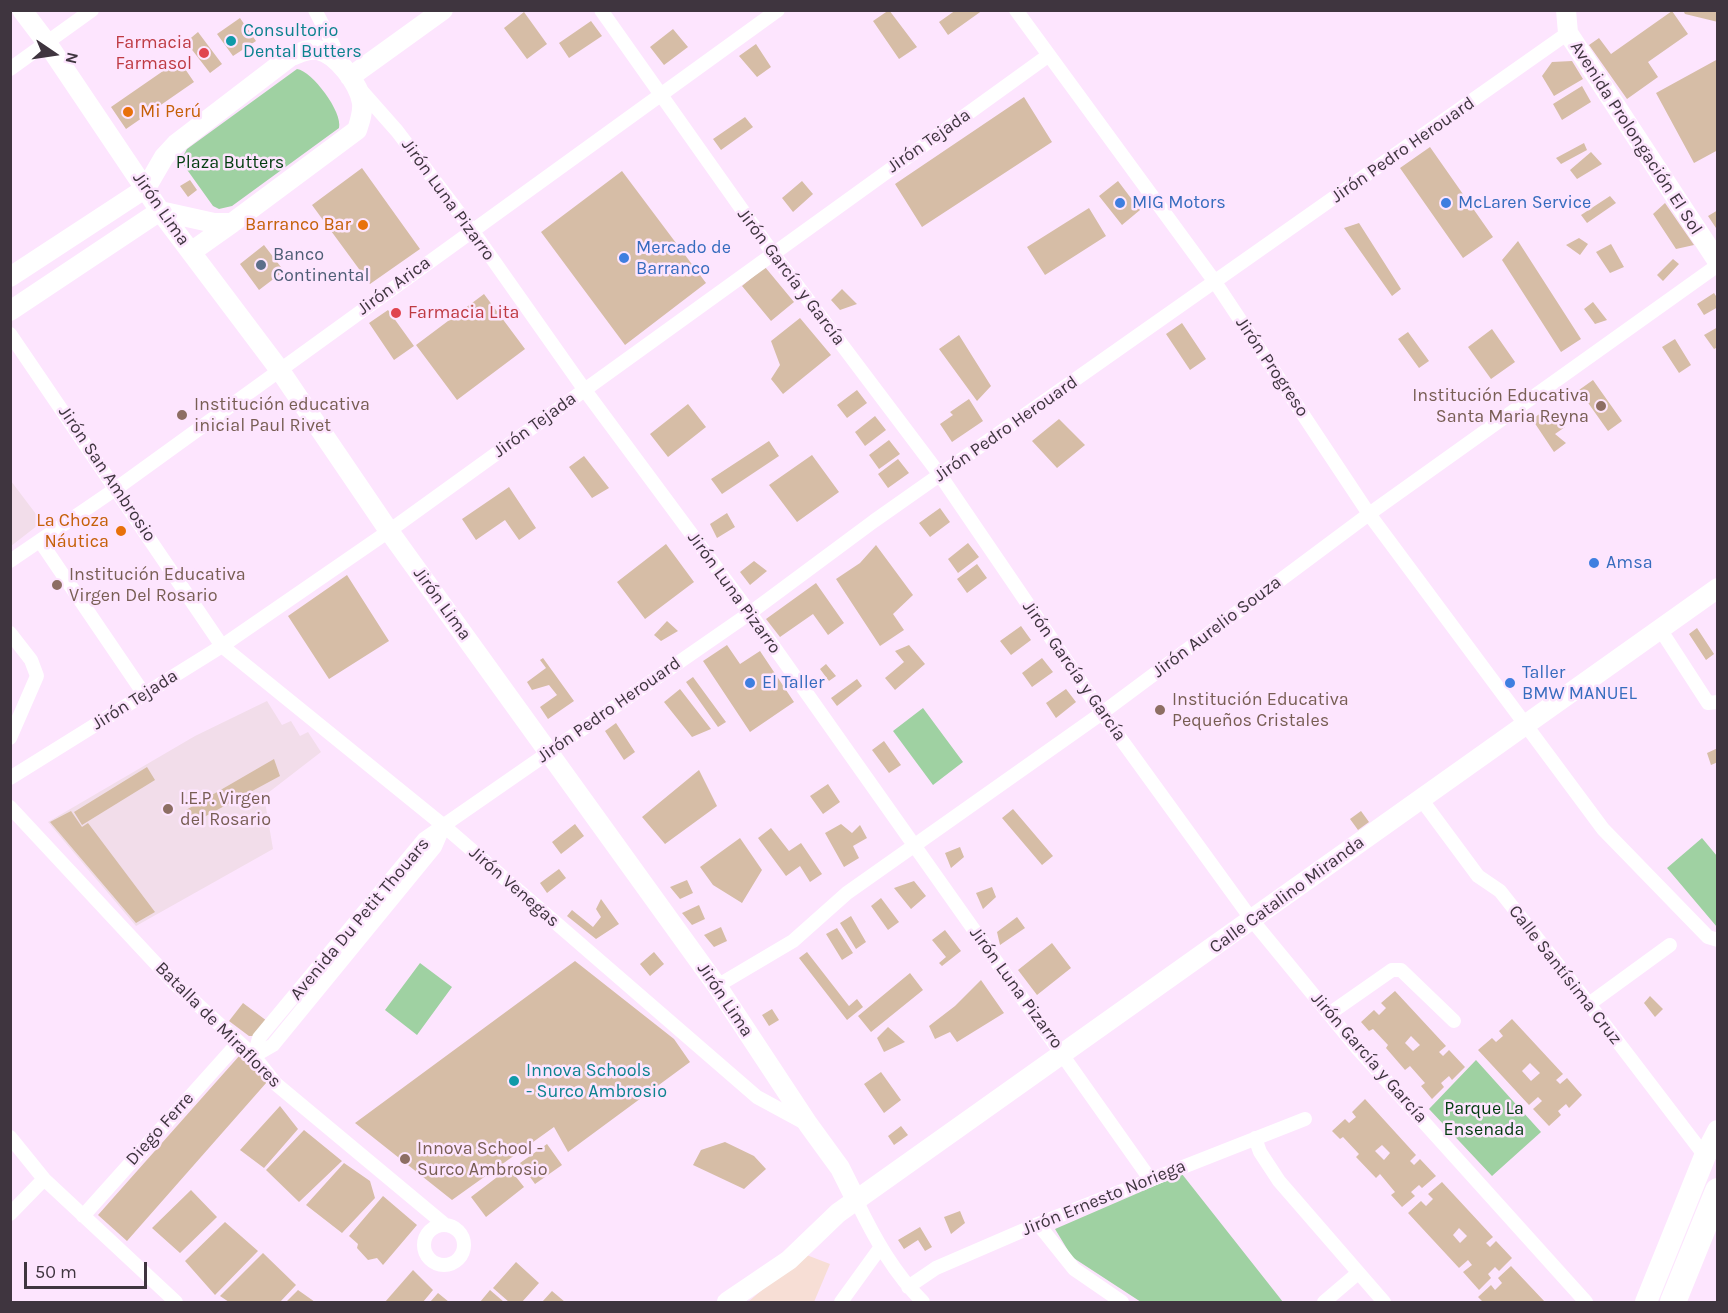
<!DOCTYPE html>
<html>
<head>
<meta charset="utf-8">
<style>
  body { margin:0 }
  #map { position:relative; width:1728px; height:1313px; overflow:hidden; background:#fde5fe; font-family:Karla,sans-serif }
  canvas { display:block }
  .frame { position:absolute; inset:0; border:12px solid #3f353f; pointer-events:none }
  .north { position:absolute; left:24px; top:24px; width:60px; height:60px; -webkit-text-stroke:4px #fde5fe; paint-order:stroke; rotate:103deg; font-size:16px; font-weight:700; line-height:24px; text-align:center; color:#3f353f }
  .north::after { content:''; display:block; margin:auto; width:21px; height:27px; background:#3f353f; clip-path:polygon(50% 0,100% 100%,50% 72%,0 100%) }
  .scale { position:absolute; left:24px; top:1262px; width:123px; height:27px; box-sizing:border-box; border:3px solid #3f353f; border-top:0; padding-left:8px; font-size:18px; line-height:21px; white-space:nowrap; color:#3f353f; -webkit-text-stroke:4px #fde5fe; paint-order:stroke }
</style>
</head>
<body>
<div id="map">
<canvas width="1728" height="1313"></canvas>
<div class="frame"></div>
<div class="north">N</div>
<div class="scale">50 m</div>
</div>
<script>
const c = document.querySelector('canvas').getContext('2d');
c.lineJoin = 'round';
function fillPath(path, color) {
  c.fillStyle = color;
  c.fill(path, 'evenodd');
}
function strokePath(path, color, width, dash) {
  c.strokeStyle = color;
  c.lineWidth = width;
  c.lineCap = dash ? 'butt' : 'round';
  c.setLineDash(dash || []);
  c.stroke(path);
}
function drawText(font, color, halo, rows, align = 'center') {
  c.font = font + ' Karla,sans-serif';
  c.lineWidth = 5;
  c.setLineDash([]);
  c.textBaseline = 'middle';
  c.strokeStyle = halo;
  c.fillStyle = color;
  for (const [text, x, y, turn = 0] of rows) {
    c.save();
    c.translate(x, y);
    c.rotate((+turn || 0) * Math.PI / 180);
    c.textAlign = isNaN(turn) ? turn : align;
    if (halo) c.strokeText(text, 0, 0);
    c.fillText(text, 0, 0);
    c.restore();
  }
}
fillPath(new Path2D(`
  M804,1254L830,1264L814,1302H748Z`), '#f7ded5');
fillPath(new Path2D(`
  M11,481L42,522L11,546Z
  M267,701L282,725L291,721L300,736L308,732L321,752L264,796L273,849L136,926L48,822L195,736Z`), '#f2ddea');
fillPath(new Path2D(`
  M297,69C312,71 343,112 339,128L232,206L219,209L213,206L183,164L182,158L187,149Z
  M923,708L963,762L933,785L893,731Z
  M1702,838L1717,856V927L1667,868Z
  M420,963L452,987L417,1035L385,1010Z
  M1476,1060L1541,1132L1492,1176L1429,1109Z
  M1182,1174L1283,1302H1141L1072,1257L1055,1229Z`), '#9fd1a2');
fillPath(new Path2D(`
  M889,10L917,47L899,59L873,21Z
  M956,10H983L948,35L939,22Z
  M1683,10H1718V22L1685,14Z
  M1672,11L1688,34L1648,62L1658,77L1627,99L1589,45L1599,38L1611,54Z
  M524,12L547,44L527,59L504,28Z
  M240,18L256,41L233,56L217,34Z
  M591,21L602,36L569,58L559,43Z
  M673,29L688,47L664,65L650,47Z
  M198,32L222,64L210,73L186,42Z
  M756,44L771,67L757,77L739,56Z
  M1718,59V150L1694,163L1656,93Z
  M179,60L194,82L126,129L111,107Z
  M1572,61L1583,79L1554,96L1542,76L1552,62Z
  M1582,86L1591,102L1562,120L1553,104Z
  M1024,97L1052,142L922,227L895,184Z
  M745,117L753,127L721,150L713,139Z
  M1584,143L1587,150L1561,164L1556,158Z
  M1430,147L1493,237L1463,258L1400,168Z
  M1591,152L1602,164L1577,179L1570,170Z
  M362,168L420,249L370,284L312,205Z
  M622,171L706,283L625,345L541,232Z
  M190,180L197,190L188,197L180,186Z
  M802,181L813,194L793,212L782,198Z
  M1118,181L1140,210L1122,225L1099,196Z
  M1610,196L1616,203L1587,223L1581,215Z
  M1665,203L1694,245L1676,249L1653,214Z
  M1089,208L1106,236L1045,275L1027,247Z
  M1718,210V231L1708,216Z
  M1359,223L1401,289L1392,296L1344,228Z
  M1579,238L1588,244L1580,255L1566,245Z
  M1518,241L1581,339L1561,352L1502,260Z
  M1611,244L1624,267L1610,273L1596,252Z
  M264,245L284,271L259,290L240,264Z
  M1673,259L1679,264L1663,281L1657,275Z
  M765,267L794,302L771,321L742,286Z
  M842,289L857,304L840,310L831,300Z
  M1714,293L1718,299V307L1704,315L1697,304Z
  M484,294L525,349L457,400L416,345Z
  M1593,302L1607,320L1595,324L1584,309Z
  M388,310L414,346L394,360L369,323Z
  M800,318L831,355L783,394L771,379L780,365L771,341Z
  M1182,323L1206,359L1190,370L1166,334Z
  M1718,327V347L1714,349L1704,335Z
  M1492,329L1515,362L1491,379L1468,347Z
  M1408,332L1429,361L1419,368L1398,339Z
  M959,335L991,386L977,401L939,349Z
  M1675,339L1691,365L1679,373L1662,347Z
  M1593,380L1622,421L1608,431L1579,390Z
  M857,390L867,403L847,418L837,405Z
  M969,399L983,421L952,442L940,424L953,415L950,412Z
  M688,404L706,427L668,457L650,434Z
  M1541,413L1546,421L1556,414L1565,427L1555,434L1566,443L1554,452L1532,419Z
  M875,416L886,430L865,446L855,432Z
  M1059,419L1085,445L1057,468L1032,441Z
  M889,440L900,454L879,469L869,455Z
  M769,441L779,456L722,494L711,479Z
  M812,455L839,492L797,522L769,485Z
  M584,456L609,488L592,498L569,467Z
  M898,459L909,473L888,488L878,474Z
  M509,487L536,528L519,540L505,520L476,540L462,519Z
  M940,508L950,522L930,537L919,523Z
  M727,513L735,527L717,538L710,524Z
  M968,543L979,557L958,573L948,559Z
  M666,544L694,582L645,619L617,582Z
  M876,545L913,595L893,614L904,630L880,646L836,579L860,563Z
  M754,561L767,571L750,585L740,572Z
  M977,564L987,578L967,593L957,579Z
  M347,575L389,641L329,679L288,616Z
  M816,583L844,623L828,635L813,614L780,637L766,619Z
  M667,621L678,631L661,641L654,635Z
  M1021,626L1031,640L1011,655L1000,641Z
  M1697,628L1714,654L1706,660L1689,634Z
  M727,645L740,664L760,651L794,702L750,732L703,661Z
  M909,645L925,664L895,690L885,678L904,662L895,651Z
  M543,658L574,701L548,719L540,707L557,695L549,685L532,690L527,682L546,668L540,660Z
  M1042,658L1053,672L1032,687L1022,673Z
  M826,664L836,676L829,681L820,669Z
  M693,677L726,722L718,727L686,682Z
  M857,679L862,686L837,706L831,698Z
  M680,689L711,729L692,737L664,702Z
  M1066,689L1076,702L1056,718L1046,703Z
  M616,723L635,752L624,760L605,731Z
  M884,741L901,765L889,773L872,750Z
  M1718,748V762L1711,765L1707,753Z
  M274,759L280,776L193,823L186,810Z
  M147,767L155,780L82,825L74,812Z
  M699,770L717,806L665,844L642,817Z
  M828,784L840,802L823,814L810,796Z
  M1013,809L1053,856L1042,865L1002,818Z
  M71,811L82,827L88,823L155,912L136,923L50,822Z
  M1361,811L1369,822L1358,830L1350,819Z
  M575,824L584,836L561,854L552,842Z
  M841,824L852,833L860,825L867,838L853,846L859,858L844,867L825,833Z
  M771,828L789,851L801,843L822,874L810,882L800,866L786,876L758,838Z
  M740,838L762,870L742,903L713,885L700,867Z
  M960,847L964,857L951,868L945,853Z
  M559,869L566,878L547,893L540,883Z
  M687,880L693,893L680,899L670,887Z
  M914,881L926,896L911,909L894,888Z
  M992,887L996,897L983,909L976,893Z
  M881,898L899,922L888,930L871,906Z
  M601,899L619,924L596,939L567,916L572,910L593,927L601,917L596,909Z
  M699,905L705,919L692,925L682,913Z
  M851,916L866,942L856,949L840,923Z
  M1017,917L1025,928L1000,945L997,932Z
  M721,927L727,941L714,947L704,935Z
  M837,928L853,953L842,960L826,934Z
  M945,930L961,951L942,966L939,963L946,957L932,940Z
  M1052,943L1071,968L1037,995L1018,970Z
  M654,952L664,964L650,976L640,964Z
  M807,952L849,1006L857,999L863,1007L847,1020L799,958Z
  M575,961L674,1039L690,1062L568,1152L554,1127L452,1200L355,1123Z
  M910,973L923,990L871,1032L858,1016Z
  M981,980L1004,1013L957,1042L950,1032L935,1039L929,1026L955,1006Z
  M1395,991L1446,1046L1439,1052L1443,1056L1449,1050L1465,1067L1452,1080L1449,1076L1441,1083L1444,1087L1432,1099L1421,1086L1425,1083L1410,1066L1405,1070L1386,1048L1388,1045L1373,1029L1369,1031L1361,1022L1374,1010L1379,1015L1386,1008L1381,1003ZM1411,1036L1420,1045L1413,1051L1405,1043Z
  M1650,996L1663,1009L1655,1017L1644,1003Z
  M243,1003L267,1021L256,1036H249L229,1021Z
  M772,1009L779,1020L769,1026L762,1015Z
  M1512,1019L1563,1074L1556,1080L1560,1084L1567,1078L1582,1095L1569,1108L1566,1104L1558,1111L1561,1115L1549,1126L1533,1109L1542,1101L1538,1097L1529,1105L1478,1050L1492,1038L1496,1042L1503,1036L1499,1031ZM1530,1063L1540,1073L1531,1081L1522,1071Z
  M888,1027L905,1042L884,1052L877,1038Z
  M240,1055L267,1082L127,1241L98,1215Z
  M881,1072L901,1100L884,1113L864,1084Z
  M1365,1099L1416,1155L1410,1161L1414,1165L1420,1159L1436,1176L1422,1188L1419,1185L1411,1192L1415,1196L1402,1207L1391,1195L1395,1192L1380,1174L1376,1178L1356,1157L1359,1154L1343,1137L1340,1139L1332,1131L1345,1119L1349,1123L1356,1117L1352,1112ZM1382,1145L1390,1153L1384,1160L1375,1151Z
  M280,1106L298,1129L264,1168L240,1150Z
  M901,1126L908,1135L894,1145L888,1136Z
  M304,1130L342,1161L299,1202L266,1170Z
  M725,1142L754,1156L766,1169L744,1189L693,1165L701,1150Z
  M547,1144L562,1165L535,1184L520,1163Z
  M344,1163L370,1181L375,1198L342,1233L306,1205Z
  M509,1168L524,1187L486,1217L471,1197Z
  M1442,1182L1493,1237L1486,1243L1490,1247L1496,1241L1512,1258L1499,1271L1495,1267L1488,1274L1491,1278L1479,1290L1463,1272L1472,1265L1468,1260L1459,1268L1408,1213L1421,1201L1426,1206L1433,1199L1428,1194ZM1459,1228L1467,1236L1460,1243L1453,1235Z
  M191,1190L217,1217L180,1253L152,1228Z
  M383,1196L417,1225L383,1265L377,1258L368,1260L357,1248L358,1244L349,1236Z
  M960,1211L965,1223L951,1234L944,1217Z
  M225,1222L258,1251L215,1295L185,1261Z
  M920,1227L932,1247L925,1251L918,1240L904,1249L898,1240Z
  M263,1253L296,1285L280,1302H229L220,1296Z
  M516,1262L539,1283L522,1302H509L493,1288Z
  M1511,1266L1545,1302H1483L1478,1297L1491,1285L1495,1290L1502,1283L1498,1278Z
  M413,1270L433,1290L423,1302H385Z
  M298,1290L315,1302H286Z
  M490,1290L504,1302H480Z
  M552,1291L565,1302H542Z
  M438,1293L449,1302H430Z`), '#d6bda6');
strokePath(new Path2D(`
  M315,10L342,62
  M601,10L772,252L940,475L1102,713L1252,920L1357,1048L1586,1302
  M1016,10L1215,282L1369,514L1603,829L1708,937L1718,940
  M10,69L92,10
  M359,88L397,131L472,230L584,389L750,613L1150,1179
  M10,334L222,646L444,826L757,1097L805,1123
  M40,541L144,694
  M10,561L117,488L778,10
  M1660,629L1708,703L1718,702
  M10,633L31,660L37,676L10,738
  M10,778L222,646L389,531L1049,55
  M1421,799L1478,876L1500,891L1589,1004L1705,1156
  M10,807L173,982L254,1056L276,1084L444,1224
  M717,986L793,941L847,893L1102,713L1369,514L1718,265
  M1589,1004L1670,945
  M1329,1014L1392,970H1401L1454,1021
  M254,1056L259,1038L424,839L750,613L874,521L1568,33
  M254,1056L273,1045L435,847L444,826
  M10,1137L44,1179L176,1302
  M1255,1138L1260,1152L1279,1181L1384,1302
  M857,1202C875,1239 894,1273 923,1302
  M10,1214L44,1179
  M83,1216L238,1043
  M1038,1224L1074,1269L1122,1302
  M424 1245a20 20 0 1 1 40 0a20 20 0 1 1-40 0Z
  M908,1287L936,1268L1038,1224L1305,1119
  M841,1302L880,1248
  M1324,1302L1358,1273`), '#fff', 14);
strokePath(new Path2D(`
  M22,10L47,43L160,211L279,369L389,531L717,986L808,1124L840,1168L857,1202
  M1566,10L1568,33L1718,262
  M350,77L443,10
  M191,252L232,223
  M10,277L146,188L164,157L176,144L291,56C300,53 309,48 318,50C337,54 359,84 362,103C363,113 360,121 357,130L232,223H214L160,211L10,311
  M727,1302L789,1260L838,1213L1718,588`), '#fff', 20);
strokePath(new Path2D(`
  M1646,1302L1705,1156L1718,1131`), '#fff', 22);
strokePath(new Path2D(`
  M1673,1302L1718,1191`), '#fff', 26);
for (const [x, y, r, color] of [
  [231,41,6,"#0f9aa8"],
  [204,53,6,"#e0444e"],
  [128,112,6,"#e8710a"],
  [1120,203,6,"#3f7fe0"],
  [1446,203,6,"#3f7fe0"],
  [363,225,6,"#e8710a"],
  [624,258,6,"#3f7fe0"],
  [261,265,6,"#5c6f8a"],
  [396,313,6,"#e0444e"],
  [1601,406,6,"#8d6e63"],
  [182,415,6,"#8d6e63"],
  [121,531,6,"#e8710a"],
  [1594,563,6,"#3f7fe0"],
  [57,585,6,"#8d6e63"],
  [750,683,6,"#3f7fe0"],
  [1510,683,6,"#3f7fe0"],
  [1160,710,6,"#8d6e63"],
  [168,809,6,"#8d6e63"],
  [514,1081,6,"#0f9aa8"],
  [405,1159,6,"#8d6e63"]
]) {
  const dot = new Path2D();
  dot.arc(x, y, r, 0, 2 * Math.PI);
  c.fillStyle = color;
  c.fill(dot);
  strokePath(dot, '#fde5fe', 2);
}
drawText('18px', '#0d838f', '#fde5fe', [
  ["Consultorio",243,31],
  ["Dental Butters",243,52],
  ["Innova Schools",526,1071],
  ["- Surco Ambrosio",526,1092]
], 'left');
drawText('18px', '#be3a42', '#fde5fe', [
  ["Farmacia",192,43],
  ["Farmasol",192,64],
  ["Farmacia Lita",408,313,"left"]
], 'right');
drawText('18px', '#c56008', '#fde5fe', [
  ["Mi Perú",140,112,"left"],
  ["Barranco Bar",351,225],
  ["La Choza",109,521],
  ["Náutica",109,542]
], 'right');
drawText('18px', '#3f353f', '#fde5fe', [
  ["Avenida Prolongación El Sol",1636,138,57],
  ["Jirón Tejada",929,141,-35],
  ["Jirón Pedro Herouard",1403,150,-35],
  ["Jirón Luna Pizarro",448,200,54],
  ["Jirón Lima",161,209,55],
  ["Jirón García y García",791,277,53],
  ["Jirón Arica",394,286,-36],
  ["Jirón Progreso",1272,367,56],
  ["Jirón Tejada",535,425,-36],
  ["Jirón Pedro Herouard",1006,429,-35],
  ["Jirón San Ambrosio",107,474,56],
  ["Jirón Luna Pizarro",734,593,54],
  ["Jirón Lima",442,604,54],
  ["Jirón Aurelio Souza",1217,627,-37],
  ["Jirón García y García",1074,671,55],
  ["Jirón Tejada",135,700,-32],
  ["Jirón Pedro Herouard",609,710,-35],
  ["Jirón Venegas",514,887,41],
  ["Calle Catalino Miranda",1287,895,-36],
  ["Avenida Du Petit Thouars",360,919,-50],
  ["Calle Santísima Cruz",1565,975,52],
  ["Jirón Luna Pizarro",1016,988,54],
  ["Jirón Lima",725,1000,56],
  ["Batalla de Miraflores",218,1025,45],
  ["Jirón García y García",1369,1058,49],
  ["Diego Ferre",160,1129,-48],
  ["Jirón Ernesto Noriega",1104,1198,-22]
]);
drawText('18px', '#023c0f', '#fde5fe', [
  ["Plaza Butters",230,163],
  ["Parque La",1484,1109],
  ["Ensenada",1484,1130]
]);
drawText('18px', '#366cbe', '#fde5fe', [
  ["MIG Motors",1132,203],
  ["McLaren Service",1458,203],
  ["Mercado de",636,248],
  ["Barranco",636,269],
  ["Amsa",1606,563],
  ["Taller",1522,673],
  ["BMW MANUEL",1522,694],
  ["El Taller",762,683]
], 'left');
drawText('18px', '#4e5e75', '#fde5fe', [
  ["Banco",273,255],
  ["Continental",273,276]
], 'left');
drawText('18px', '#785e54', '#fde5fe', [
  ["Institución Educativa",1589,396,"right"],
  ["Santa Maria Reyna",1589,417,"right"],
  ["Institución educativa",194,405],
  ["inicial Paul Rivet",194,426],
  ["Institución Educativa",69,575],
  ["Virgen Del Rosario",69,596],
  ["Institución Educativa",1172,700],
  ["Pequeños Cristales",1172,721],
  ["I.E.P. Virgen",180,799],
  ["del Rosario",180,820],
  ["Innova School -",417,1149],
  ["Surco Ambrosio",417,1170]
], 'left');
</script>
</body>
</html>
